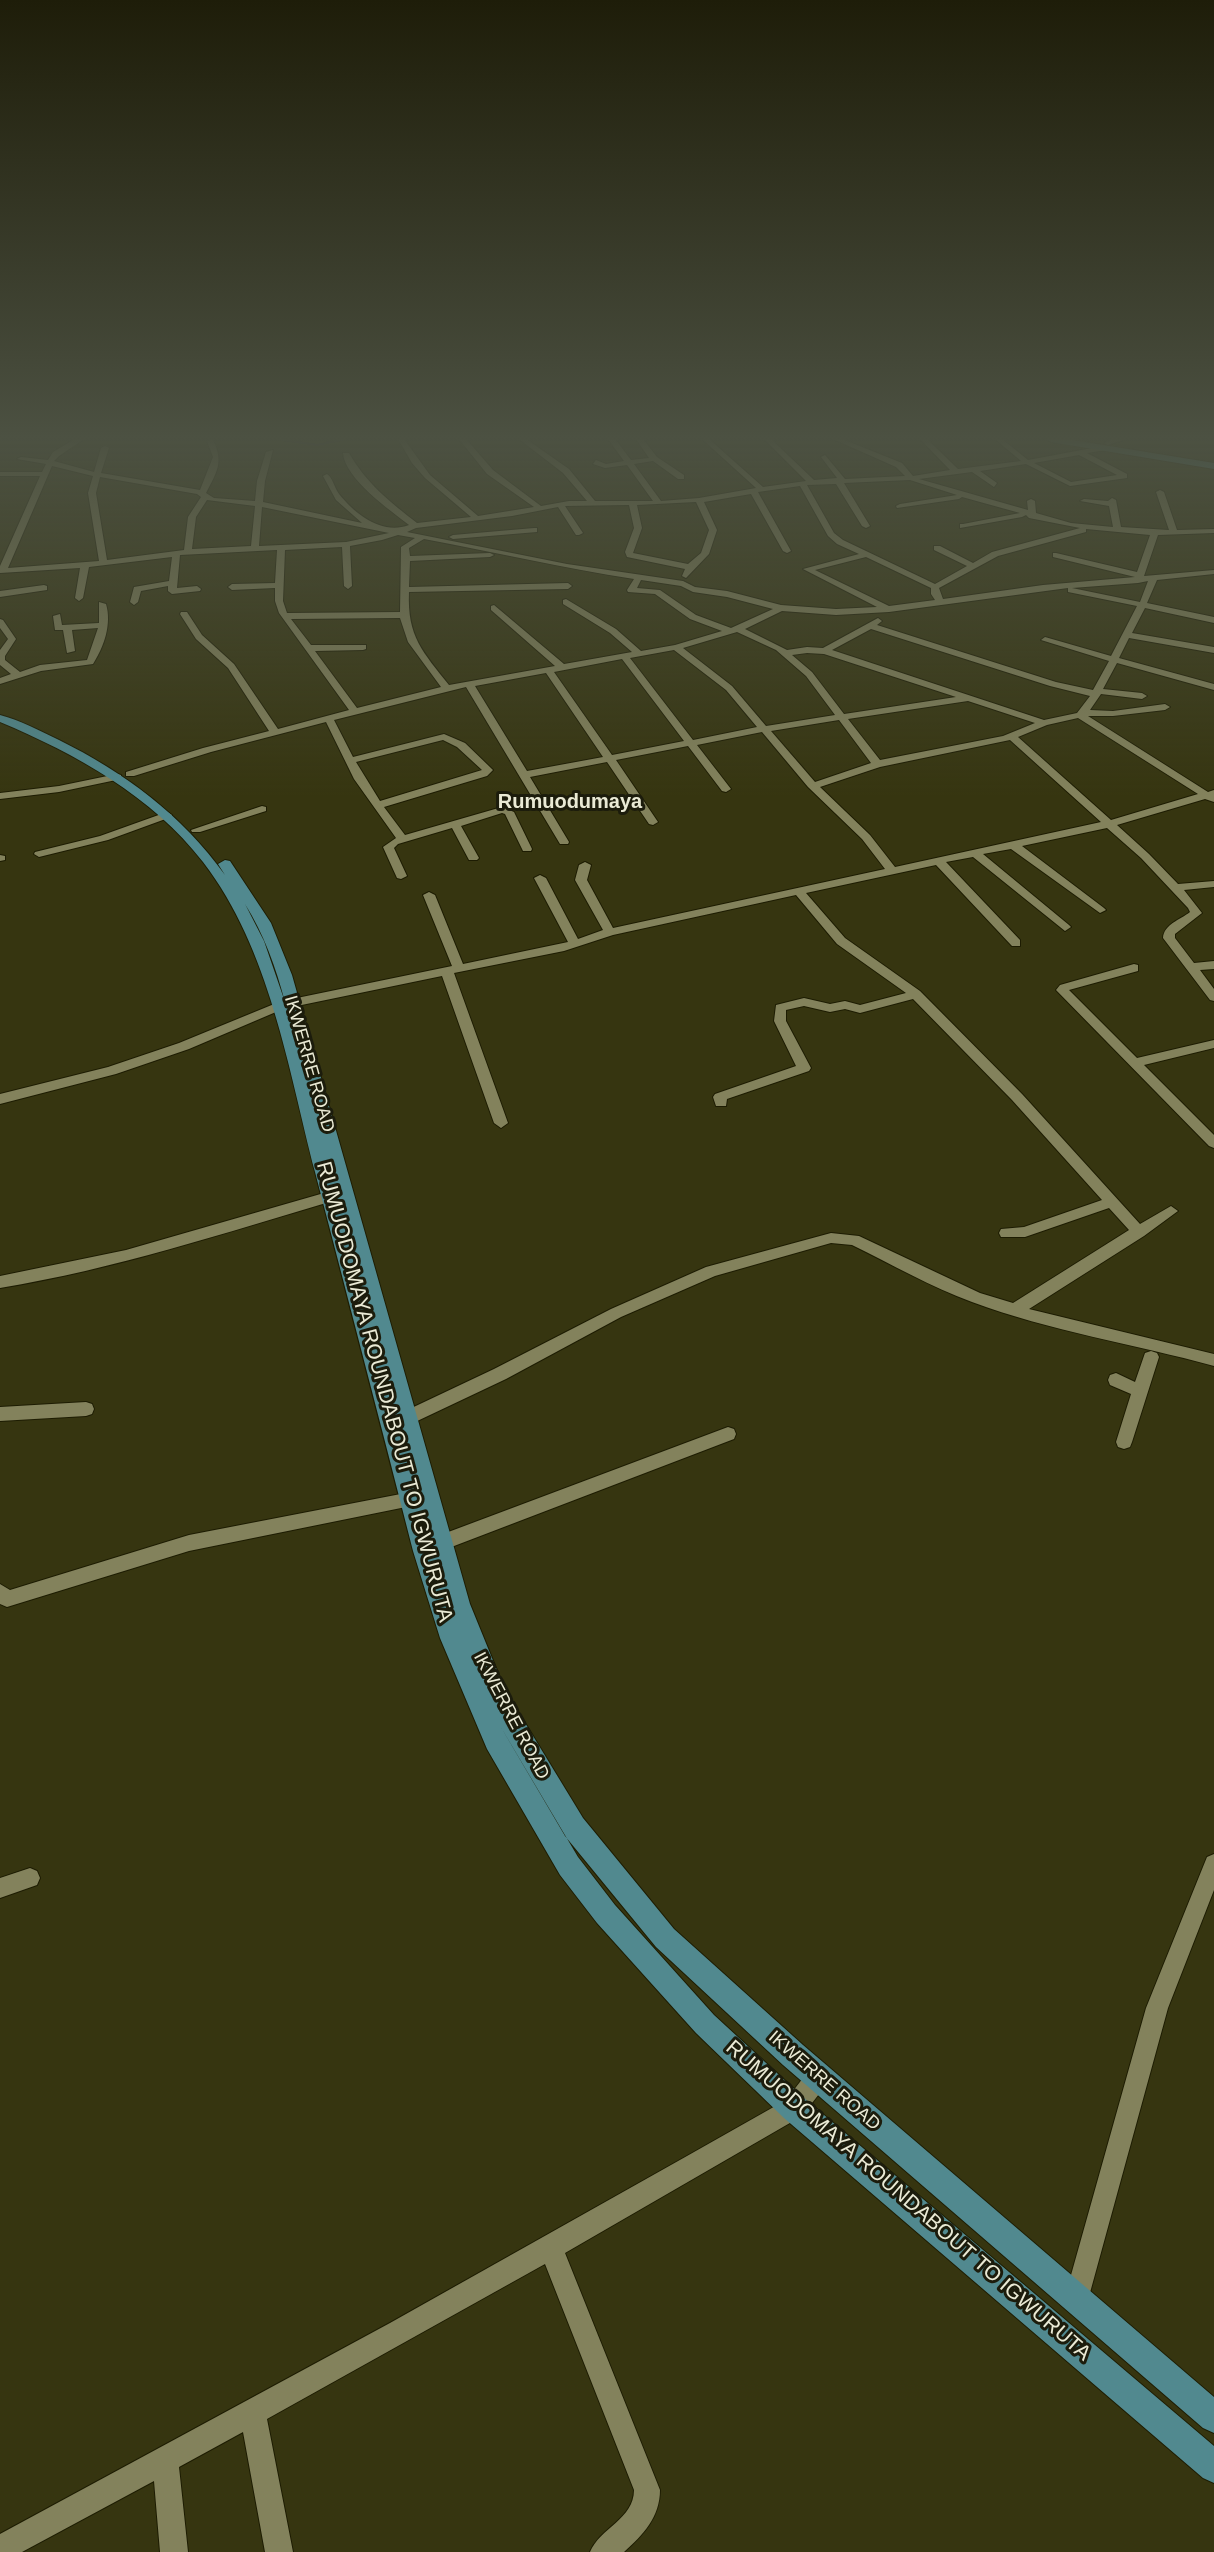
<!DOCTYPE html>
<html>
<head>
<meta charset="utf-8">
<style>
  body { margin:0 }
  canvas { display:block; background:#363510 }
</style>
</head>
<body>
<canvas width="1214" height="2552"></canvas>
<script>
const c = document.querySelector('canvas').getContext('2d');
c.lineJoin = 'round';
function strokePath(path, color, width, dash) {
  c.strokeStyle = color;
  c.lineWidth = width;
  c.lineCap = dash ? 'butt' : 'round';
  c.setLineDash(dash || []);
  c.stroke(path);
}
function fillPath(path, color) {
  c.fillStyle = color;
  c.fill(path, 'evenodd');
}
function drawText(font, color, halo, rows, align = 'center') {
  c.font = font + ' Helvetica,sans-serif';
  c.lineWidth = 6;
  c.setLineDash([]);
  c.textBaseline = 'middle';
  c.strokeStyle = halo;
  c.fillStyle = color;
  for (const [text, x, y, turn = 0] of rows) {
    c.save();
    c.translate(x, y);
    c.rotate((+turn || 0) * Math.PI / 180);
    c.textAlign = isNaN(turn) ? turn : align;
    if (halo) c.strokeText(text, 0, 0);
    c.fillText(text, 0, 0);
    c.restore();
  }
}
strokePath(new Path2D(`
  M277,439L317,445L345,439`), '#200c51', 2);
const minor = new Path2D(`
  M75,439H84L59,456L54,461L94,472L101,448L105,446L109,448L101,473L200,490L213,457L207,441L213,440C224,462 217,472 206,493L214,498L255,501L257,481L266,452L273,450L265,481L263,502L362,523L336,500L323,476L327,474C333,478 334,487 339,494C356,515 382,535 409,525C390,510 345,479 343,453H349C366,483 390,502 417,523L471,517L425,478L412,463L398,439H404L430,475L478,516L534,507L487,474L459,439H466L493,470L541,506L569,501H587L563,473L519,439H526L569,469L595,501H653L627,465L605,468L593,464L596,460L606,464L624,461L608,439H615L631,460L649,458L636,439H643L657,457L684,475V479H678L653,461L634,464L661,501L699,498L756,488L702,439H709L763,487L806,481L764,439H771L814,480L837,478L821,457L825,455L845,479L905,476L896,467L833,439H842L902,463L913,476L950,470L920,439H927L958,469L1021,461L995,439H1002L1028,460L1103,446L1106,450L1087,453L1127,474V478L1070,486L1026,464L980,471L997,483L994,487L972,472L919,479L1028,510L1027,501L1031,499L1035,501L1036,513L1071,523L1113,527L1109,506L1080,501L1084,499L1108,501L1112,498L1116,500L1121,527L1169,530L1156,492L1160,490L1164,492L1177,530L1214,529V533L1158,535L1144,576L1214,570V574L1157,580L1147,603L1214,617V623L1145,608L1132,633L1214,647V653L1129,638L1119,658L1214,684V690L1117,663L1103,689L1142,693L1147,696L1142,699L1101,694L1090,710L1113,711L1165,704L1170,707L1165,710L1113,716H1088L1208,792L1214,790V802L1205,799L1117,825L1149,854L1178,884L1214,881V887L1184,890L1202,913L1175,934V938L1194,963L1214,961V969L1200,970L1214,989V1001L1210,1000L1163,938C1164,924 1180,920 1190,912L1188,908L1141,858L1107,828L1022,846L1104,908L1106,910L1100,913L1011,849L983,854L1069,925L1071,927L1065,931L973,857L946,862L1020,940V946H1012L936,865L806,893L845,938L920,991L1022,1094L1140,1224L1171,1206L1178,1211L1144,1236L1029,1309L1214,1354V1366C1134,1344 1050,1331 972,1302C931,1287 891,1264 852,1245L831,1243L715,1276L621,1317L506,1379L413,1423L407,1425L401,1423L399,1418L401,1413L494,1369L611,1309L706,1267L831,1233L859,1236L980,1293L1013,1303L1129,1230L1109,1208L1025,1237H1001L999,1233L1001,1229L1024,1227L1102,1200L1012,1100L913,999L860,1013L845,1009L830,1012L804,1006L786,1010V1021L811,1068L809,1071L727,1099L726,1106H716L713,1097L715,1094L796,1066L774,1021L776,1005L804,998L830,1004L845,1001L860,1005L906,993L837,944L796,895L613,935L564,951L454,973L508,1123L501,1128L494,1123L442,976L292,1007L288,1006L286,1003L292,999L452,966L423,895L429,892L435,895L463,964L568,942L534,878L540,875L546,878L578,939L603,930L575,880L579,865L585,862L591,865L587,880L613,928L885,869L862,839L808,787L762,732L697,745L731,789L726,792L722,791L688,746L616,760L658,822L653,825L649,824L607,762L530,777L569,842L568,844H560L466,687L334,720L353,757L444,734L465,743L493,770L487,776L384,807L405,835L502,807L514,812L532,849L531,851H523L505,814L502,813L461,826L479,858L477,860H469L452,828L398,844L394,848L407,876L401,879L397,878L383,847L396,838L354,779L326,722L211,752L134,776H126V772L203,748L269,731L228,668L196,639L180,614L181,612H187L202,635L234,664L278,729L349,710L279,613L275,601V588L232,590L228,587L232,584L275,583L277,550L180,555L177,588L197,586L201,589L200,591L172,594L168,591V586L141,591L138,602L134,605L130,602L134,587L169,581L172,557L89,567L83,598L79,601L75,598L80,568L0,573V566L40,476H0V472H42L46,464L17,459L21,457L48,460L53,452ZM1079,455L1117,475L1071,482L1034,463ZM52,466L93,476L88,493L99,561L8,568ZM100,477L197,494L201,497L188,517L184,550L107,560L96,493ZM910,480L957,495L900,504L896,506L897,508L959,499L962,497L1020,513L963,524H960V528L1022,517L1026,515L1029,518L1080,528L992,552L973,563L940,546H934V550L967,566L935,584L843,540L834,533L807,485L836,484L862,526L866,528L870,526L844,483ZM800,486L828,536L837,544L859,554L803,569L877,607L836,609L781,605L727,591L695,587L683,581L567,564L407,532L416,528L512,516L558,507L576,535H579L583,533L565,506L629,505L634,528L625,552L627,557L685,569L682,576L686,578L709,554L717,530L704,502L751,494L783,551L787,553L791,551L758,492ZM207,500L255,506L251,546L192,549L196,517ZM696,502L709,530L701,553L688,564L633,553L642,528L637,505ZM262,507L389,533L346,542L259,546ZM1086,529L1150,535L1137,572L1056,553H1053V557L1135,577L1043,585L943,599L939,588L998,556L1086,532ZM398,535L415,538L401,547L400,612L287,613L283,601L285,550L342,547L344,586L348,589L352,586L350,546L382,540ZM424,539C494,552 563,568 634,579L627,590L628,592L655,594L690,619L722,631L675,645L641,651L616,629L566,599L563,600V604L610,633L632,652L564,664L494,605L491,606V610L555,666L449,685C423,652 407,637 409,592L568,589L572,586L568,583L409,587L410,561L490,557L494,555L490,553L410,556L409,548ZM866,557L931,588V594L935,600L889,606L815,570ZM641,580L681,586L693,592L727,597L773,609L731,628L696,615L660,590L637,588ZM1148,581L1140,602L1072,588L1138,583ZM1068,588V592L1137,606L1111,656L1045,637L1041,640L1109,661L1093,690L1056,682L877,625L882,621L878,618L823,648L807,647L787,650L745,629L782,611L836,615L889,612ZM400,618L408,642L441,687L357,708L315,651L363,650L366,649V645H311L291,619ZM871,629L1050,686L1090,696L1077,713L1044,720L832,650ZM737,632L776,650L806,676L835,715L766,726L732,686L683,648ZM674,650L726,690L757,727L693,740L630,658ZM807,653L824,654L956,697L844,714L812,672L792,655ZM622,659L684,741L612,755L554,672ZM546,673L603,757L527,771L475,686ZM968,701L1035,723L1003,736L880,760L848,719ZM1078,718L1198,794L1111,820L1018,737L1047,725ZM839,720L871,763L815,782L771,731ZM443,740L457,747L482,770L380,801L356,762ZM1010,740L1101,822L895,867L870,835L820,787L880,767Z
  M1114,439H1126L1108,445L1104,443Z
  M534,528H537V532L453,539L449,537L453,535Z
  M44,585L47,586V590L0,597V591Z
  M99,602L106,604C112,624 104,647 93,664L41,671L0,684V678L11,674L0,665V650L8,639L0,628V619L3,620L16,639L5,656V660L20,672L40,665L87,660L98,628L72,630L75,651L67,653L63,630H55L53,616L60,614L62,625L99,623Z
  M117,774L121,775V779L59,792L0,799V793L59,786Z
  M262,806L266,807V811L200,832H192L191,830Z
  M167,812L172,815L171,817L108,840L39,857L34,854L35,852L100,836Z
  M0,855L5,856V860L0,861Z
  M1134,964L1138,965V971L1069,990L1137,1058L1214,1040V1048L1144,1065L1214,1135V1148L1209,1146L1056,990L1060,985Z
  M279,1002L285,1006L283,1009L189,1049L116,1074L0,1104V1094L108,1067L179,1043Z
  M331,1191L338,1196L336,1200C225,1233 115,1269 0,1288V1276L126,1250Z
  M1151,1351L1157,1353L1159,1357L1132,1442L1130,1447L1124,1449L1118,1447L1116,1442L1131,1394L1110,1385L1108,1380L1110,1375L1116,1373L1135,1382L1145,1353Z
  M86,1402L92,1404L94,1409L92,1414L86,1416L0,1421V1407Z
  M728,1427L734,1429L736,1434L734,1439L441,1551L435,1549L432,1543L435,1537Z
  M411,1492L417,1494L420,1499L417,1504L411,1506L189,1551L7,1607L0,1604V1584L10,1590L189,1535Z
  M1214,1854V1890L1168,2008L1088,2300L1085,2309L1076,2312L1067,2309L1064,2300L1146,2008L1207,1857Z
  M30,1868L37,1871L40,1878L37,1885L0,1898V1878Z
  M818,2066L826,2069L829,2077L826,2085L802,2116L565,2253L660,2490C660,2517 643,2535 624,2552H590C600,2528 634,2519 634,2490L545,2264L267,2419L293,2552H265L243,2432L179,2467L188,2552H160L154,2481L22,2552H0V2534L390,2323L687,2156L786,2100L810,2069Z`);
const major = new Path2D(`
  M1047,439H1066L1214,463V469L1051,442Z
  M0,715C20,720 40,731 59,740C124,772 182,815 225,875L218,864L225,860L230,861L271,923L292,975L470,1604L505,1690L583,1818L674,1929L803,2045L1214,2397V2433L1203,2428L783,2065L656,1947L565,1836L499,1724L578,1857L615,1905L714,2015L804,2098L1214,2446V2483L1203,2478L784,2118L696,2033L597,1923L560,1875L487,1749L440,1638L413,1551C381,1425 348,1299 315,1172C288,1068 270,949 203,862C152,796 76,754 0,722ZM245,904C264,934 276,968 285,1002L264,941Z`);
strokePath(minor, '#1d1c02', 2);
strokePath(major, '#1d1c02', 2);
fillPath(minor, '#83825c');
fillPath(major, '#51898f');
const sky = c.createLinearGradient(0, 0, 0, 796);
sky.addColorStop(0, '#1e1d09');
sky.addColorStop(0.55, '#4c5142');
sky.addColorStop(1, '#4c514200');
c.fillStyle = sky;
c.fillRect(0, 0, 1214, 796);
drawText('18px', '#eaead5', '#1c1c0c', [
  ["IKWERRE ROAD",309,1064,74],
  ["IKWERRE ROAD",511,1716,62],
  ["IKWERRE ROAD",824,2081,41]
]);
drawText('bold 20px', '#eaead5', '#1c1c0c', [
  ["Rumuodumaya",570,802]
]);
drawText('21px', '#eaead5', '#1c1c0c', [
  ["RUMUODOMAYA ROUNDABOUT TO IGWURUTA",384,1392,75],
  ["RUMUODOMAYA ROUNDABOUT TO IGWURUTA",908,2201,41]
]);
</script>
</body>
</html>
